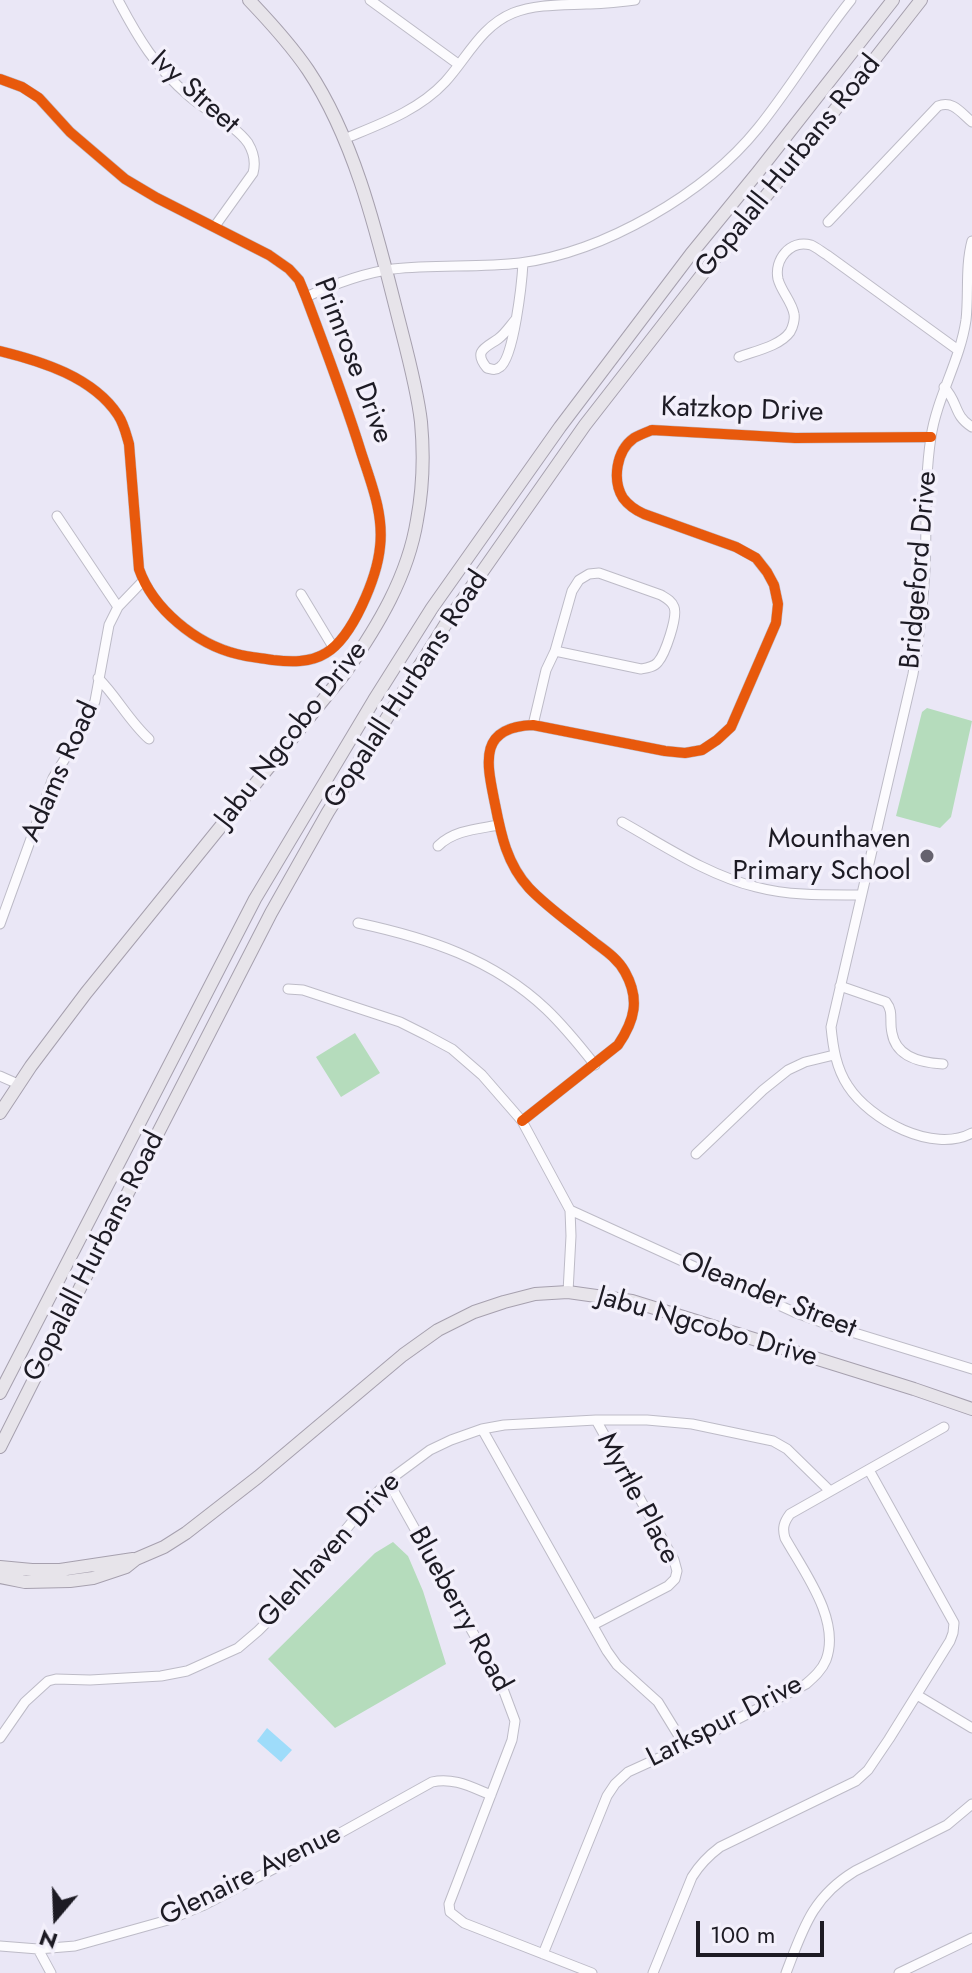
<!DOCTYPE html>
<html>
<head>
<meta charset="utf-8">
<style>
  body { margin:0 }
  #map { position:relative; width:972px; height:1973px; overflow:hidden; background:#eae7f6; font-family:Jost,sans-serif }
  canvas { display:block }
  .north { position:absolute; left:16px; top:1877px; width:80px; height:80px; -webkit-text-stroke:6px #f3f0fb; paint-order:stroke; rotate:199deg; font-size:22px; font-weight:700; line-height:32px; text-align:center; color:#1d1b24 }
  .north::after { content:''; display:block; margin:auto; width:28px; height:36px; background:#1d1b24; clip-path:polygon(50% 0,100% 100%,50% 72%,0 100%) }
  .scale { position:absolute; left:696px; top:1921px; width:128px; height:36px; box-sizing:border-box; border:4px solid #1d1b24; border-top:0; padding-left:10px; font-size:24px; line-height:28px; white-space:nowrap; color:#1d1b24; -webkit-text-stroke:6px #f3f0fb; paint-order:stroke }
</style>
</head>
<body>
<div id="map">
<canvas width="972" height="1973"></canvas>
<div class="north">N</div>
<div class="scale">100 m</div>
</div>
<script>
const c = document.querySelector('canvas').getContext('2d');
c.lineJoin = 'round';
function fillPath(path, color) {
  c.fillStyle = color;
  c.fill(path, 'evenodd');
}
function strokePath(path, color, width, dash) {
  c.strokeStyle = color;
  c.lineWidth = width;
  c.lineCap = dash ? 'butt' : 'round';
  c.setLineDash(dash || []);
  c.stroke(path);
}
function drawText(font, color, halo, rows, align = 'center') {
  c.font = font + ' Jost,sans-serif';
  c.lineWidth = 7;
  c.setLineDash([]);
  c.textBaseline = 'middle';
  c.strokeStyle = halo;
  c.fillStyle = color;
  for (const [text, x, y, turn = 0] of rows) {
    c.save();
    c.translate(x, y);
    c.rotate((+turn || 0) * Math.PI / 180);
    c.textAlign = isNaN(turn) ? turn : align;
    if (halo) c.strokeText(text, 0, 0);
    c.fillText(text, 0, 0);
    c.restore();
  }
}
fillPath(new Path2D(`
  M927,708L972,721L951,817L940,828L896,816L922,712Z
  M355,1033L380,1073L341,1097L316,1057Z
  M393,1542L408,1556L423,1591L446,1664L335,1728L268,1659L375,1553Z`), '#b5dcbc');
fillPath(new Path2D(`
  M267,1728L292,1750L281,1762L257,1741Z`), '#9edcfa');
const minor = new Path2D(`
  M118,0C138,38 156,68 189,96C206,111 235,125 248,143C254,153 256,162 253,173L215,226
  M370,0L458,64
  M0,79L22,87L39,98L70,132L125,179L157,198L269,255L289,269L299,280L306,297C325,348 345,400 361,452C371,483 384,514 380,547C377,577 353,637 326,653C310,663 290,662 273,660C261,658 248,657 237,654C196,644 153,609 139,569L129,444C126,434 124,424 118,415C93,377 41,361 0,351
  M344,139C380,124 418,111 445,82C467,58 481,26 513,13C536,4 562,5 586,4C603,4 619,2 635,0
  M828,222L938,106C953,100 961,113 972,122
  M972,241C965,267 969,294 966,320C960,361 937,397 931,437C924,482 927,526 925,571C923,606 919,640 913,674L831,1027C833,1047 836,1068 848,1086C870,1120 933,1154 972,1133
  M306,297C334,284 363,273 393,269C435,264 478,268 520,263C604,252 705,194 758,128C791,87 818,41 851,0
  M516,319C510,326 505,334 498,339C485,348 473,351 487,368C492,369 495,371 500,367C514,358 522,281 523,263
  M739,357C755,351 780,346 790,332C793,327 795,319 794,314C792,302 781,291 778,279C774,260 790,239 811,245C816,247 822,252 827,255L958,350
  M944,387C959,403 953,415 972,427
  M57,516L118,607
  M301,594L333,647
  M98,678C117,697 129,721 149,739
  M533,725L546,670L555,651L572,591L579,580L589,574L599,573L661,595C666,598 672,601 674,607C678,617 665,654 658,662C654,667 647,668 641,669L555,651
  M622,822C665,846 707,875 756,887C790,896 826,895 861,895
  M438,846C454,830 478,829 499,825
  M358,923C428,938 493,959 546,1009C564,1026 580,1046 595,1065
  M0,924L53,778L87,723L95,701L109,625L118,607L143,581
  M840,986L886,1002C894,1012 889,1021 892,1033C896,1057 922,1063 943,1064
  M288,989L303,990L400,1022L426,1035L452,1049L482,1075L522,1121L570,1210L571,1236L568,1292
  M0,1076L18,1084
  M522,1121L618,1045C635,1020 640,999 625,972C618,959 606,951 594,942C573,925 548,908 529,888C507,864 501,835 495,804C487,764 477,727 533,725L665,751L685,753L702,750L717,740L731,727L776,623L778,604L774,585L767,572L756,558L736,547L644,514C635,510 629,506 623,498C612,480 616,451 634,438C639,435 647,432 652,430L795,438L931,437
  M696,1154L763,1090L788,1070L805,1062L834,1055
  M570,1210L794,1312L832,1326L972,1369
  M482,1429L607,1651L617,1665L658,1702L685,1746
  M388,1481L500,1681L515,1721L512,1740L449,1904L450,1912L464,1923L592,1973
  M593,1625L668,1586L675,1579L677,1571L674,1560L596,1420
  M917,1695L972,1728
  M0,1738L25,1702L48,1681L56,1679L90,1680L161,1676L187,1671L238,1648L258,1631L275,1614L373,1497L388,1481L430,1450L451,1440L482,1429L504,1425L596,1420H647L692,1424L773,1441L787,1449L830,1491
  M0,1946L38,1949L75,1946L168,1920L202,1906L306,1852L432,1782C453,1777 471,1787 491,1795
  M38,1949L51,1973
  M543,1954L607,1796L615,1784L628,1772L685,1746L806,1684C814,1677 822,1670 826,1660C841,1620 804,1572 785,1538C782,1528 784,1522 790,1514L944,1427
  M653,1973L692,1877C700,1864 708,1856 720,1847L856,1781L868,1770L889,1739L950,1641L953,1633L954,1623L869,1470
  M786,1973C803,1929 812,1897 855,1871L947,1825L972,1804
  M899,1973L972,1938`);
const major = new Path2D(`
  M0,1113L31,1066L86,993L345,673C378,626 408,576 417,520C423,488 424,454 421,422C417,386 405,345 396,309C376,230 354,139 308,70C291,45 270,22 249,0
  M0,1393L255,899L374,700L432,608L560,427L691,254L758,172L893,0
  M0,1447L159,1131L271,913L328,812L447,622L585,425L715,258L802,152L921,0
  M0,1567L32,1570H60L133,1559
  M0,1577L25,1582L70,1581L93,1578L126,1567L136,1559L164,1547L186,1533L258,1477L403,1355L438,1330L474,1312L504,1302L535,1294L568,1292L632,1301L914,1389L972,1409`);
strokePath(minor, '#bdbbc7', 11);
strokePath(major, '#a6a0ae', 14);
strokePath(minor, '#fcfbfe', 9);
strokePath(major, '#e7e4ea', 12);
strokePath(new Path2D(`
  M0,79L22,87L39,98L70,132L125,179L157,198L269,255L289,269L299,280L306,297C325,348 345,400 361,452C371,483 384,514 380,547C377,577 353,637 326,653C310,663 290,662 273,660C261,658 248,657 237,654C196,644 153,609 139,569L129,444C126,434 124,424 118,415C93,377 41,361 0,351
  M522,1121L618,1045C635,1020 640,999 625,972C618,959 606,951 594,942C573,925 548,908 529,888C507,864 501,835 495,804C487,764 477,727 533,725L665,751L685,753L702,750L717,740L731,727L776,623L778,604L774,585L767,572L756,558L736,547L644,514C635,510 629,506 623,498C612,480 616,451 634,438C639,435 647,432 652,430L795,438L931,437`), '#e8590c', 10);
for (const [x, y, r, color] of [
  [927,856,8,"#65626e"]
]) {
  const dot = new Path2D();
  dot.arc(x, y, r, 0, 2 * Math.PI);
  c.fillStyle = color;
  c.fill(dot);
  strokePath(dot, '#f3f0fb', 3);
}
drawText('28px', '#1d1b24', '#f3f0fb', [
  ["Ivy Street",194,93,42],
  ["Gopalall Hurbans Road",789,167,-51],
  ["Primrose Drive",352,361,69],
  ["Katzkop Drive",742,411,2],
  ["Bridgeford Drive",920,570,-85],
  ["Gopalall Hurbans Road",407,690,-57],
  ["Jabu Ngcobo Drive",292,735,-52],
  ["Adams Road",61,772,-66],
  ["Gopalall Hurbans Road",95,1257,-63],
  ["Oleander Street",768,1296,22],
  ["Jabu Ngcobo Drive",707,1328,16],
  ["Myrtle Place",637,1499,62],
  ["Glenhaven Drive",330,1551,-48],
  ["Blueberry Road",459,1610,61],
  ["Larkspur Drive",725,1722,-27],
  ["Glenaire Avenue",251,1876,-26]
]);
drawText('28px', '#1d1b24', '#f3f0fb', [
  ["Mounthaven",911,840],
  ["Primary School",911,872]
], 'right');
</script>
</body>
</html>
